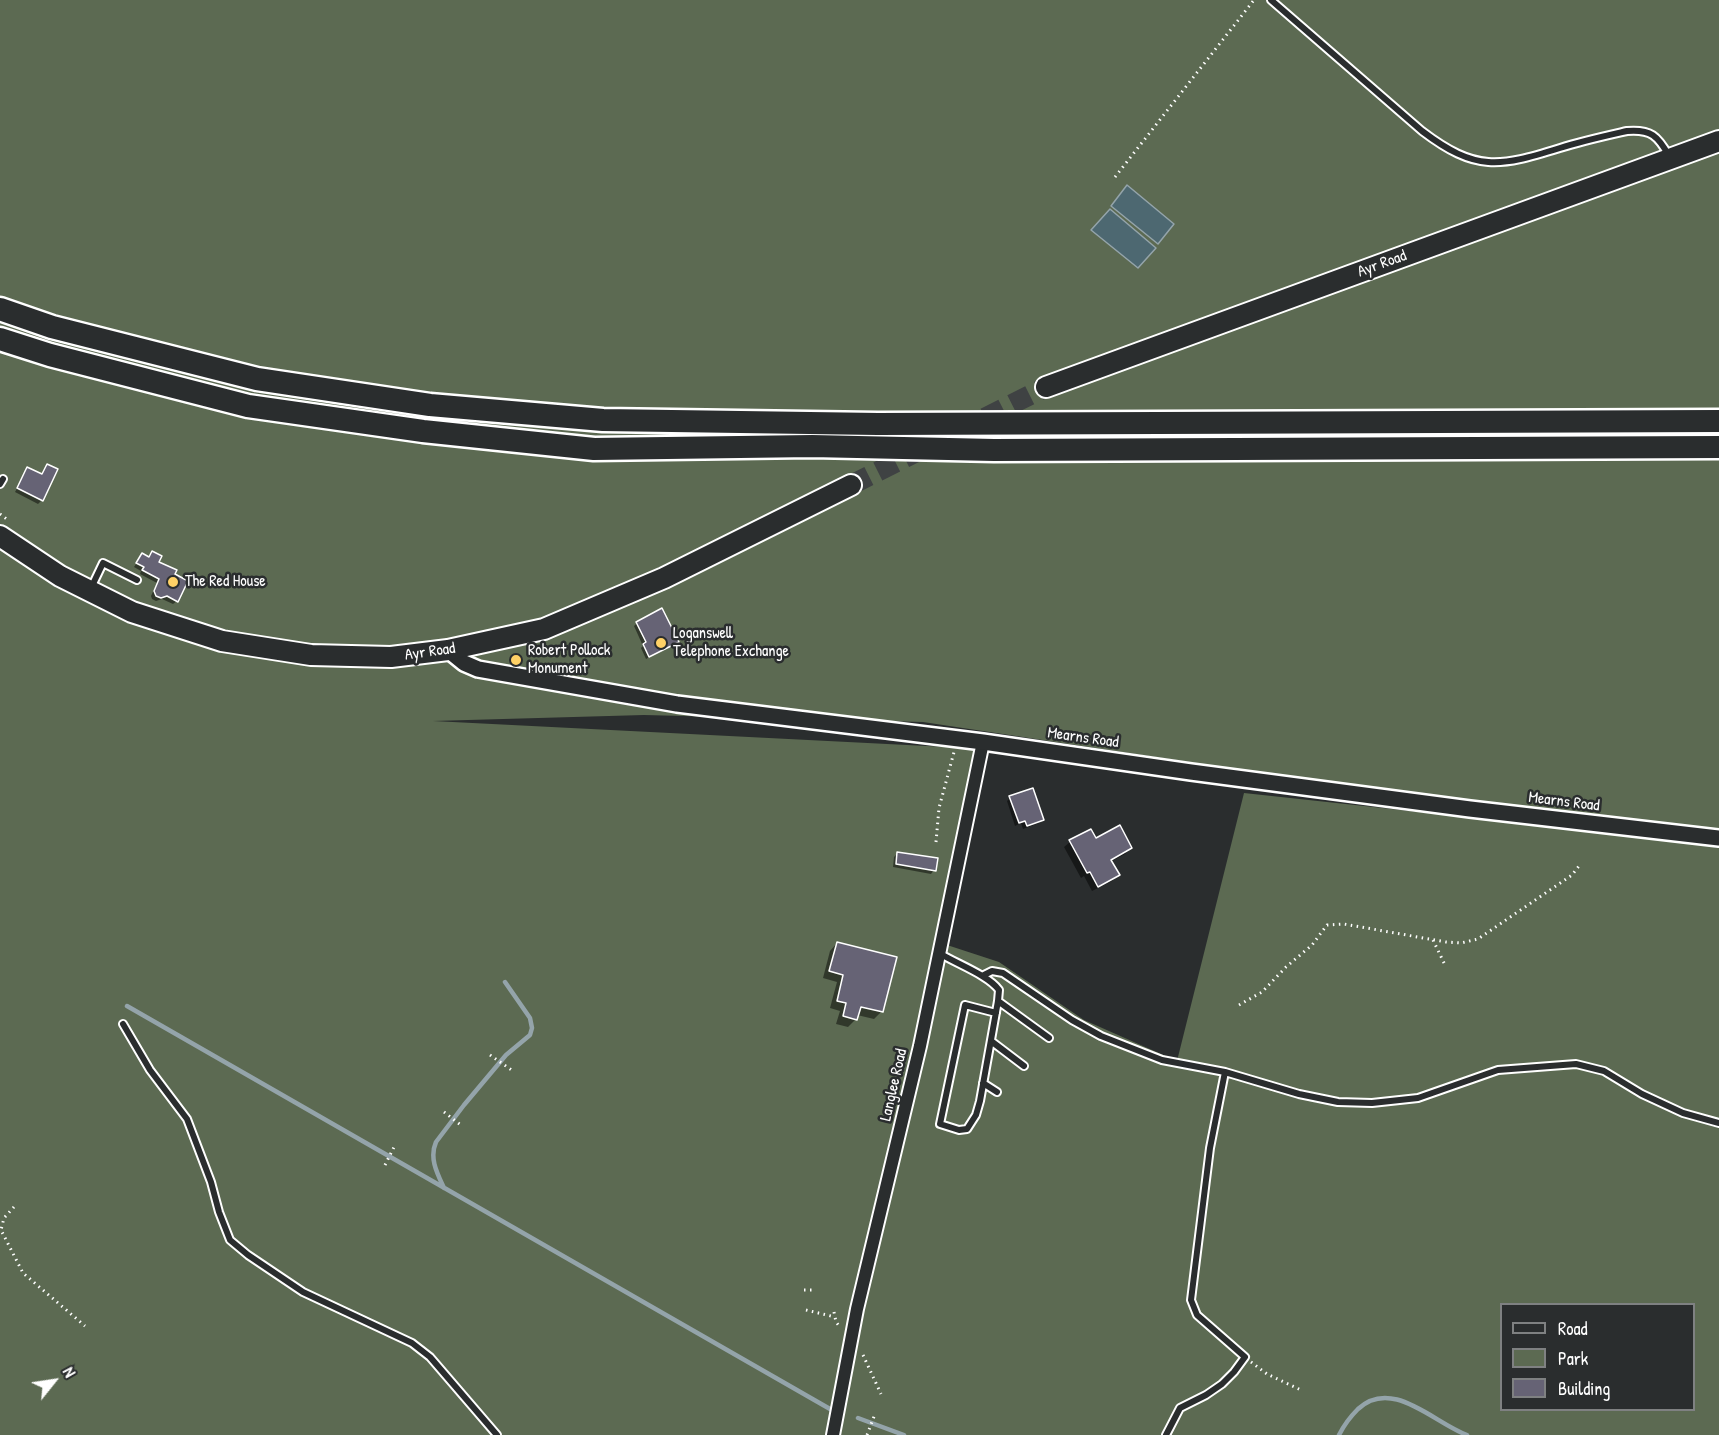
<!DOCTYPE html>
<html>
<head>
<meta charset="utf-8">
<style>
  body { margin:0 }
  #map { position:relative; width:1719px; height:1435px; overflow:hidden; background:#2a2d2e; font-family:"Patrick Hand",sans-serif }
  canvas { display:block }
  .legend { position:absolute; left:1500px; top:1303px; width:195px; height:108px; box-sizing:border-box; background:#2a2d2e; border:2px solid #7f8182; margin:0; padding:8px 10px; list-style:none; font-size:18px; color:#fff }
  .legend li { display:flex; align-items:center; gap:12px; height:30px }
  .legend b { width:30px; border:2px solid #7f8182 }
  .north { position:absolute; left:24px; top:1351px; width:60px; height:60px; -webkit-text-stroke:4px #2a2d2e; paint-order:stroke; rotate:60deg; font-size:16px; font-weight:700; line-height:24px; text-align:center; color:#fff }
  .north::after { content:''; display:block; margin:auto; width:21px; height:27px; background:#fff; clip-path:polygon(50% 0,100% 100%,50% 72%,0 100%) }
</style>
</head>
<body>
<div id="map">
<canvas width="1719" height="1435"></canvas>
<ul class="legend">
<li><b style="height:8px;background:#2a2d2e"></b>Road</li>
<li><b style="height:16px;background:#5c6a52"></b>Park</li>
<li><b style="height:16px;background:#666375"></b>Building</li>
</ul>
<div class="north">N</div>
</div>
<script>
const c = document.querySelector('canvas').getContext('2d');
c.lineJoin = 'round';
function fillPath(path, color) {
  c.fillStyle = color;
  c.fill(path, 'evenodd');
}
function strokePath(path, color, width, dash) {
  c.strokeStyle = color;
  c.lineWidth = width;
  c.lineCap = dash ? 'butt' : 'round';
  c.setLineDash(dash || []);
  c.stroke(path);
}
function drawText(font, color, halo, rows, align = 'center') {
  c.font = font + ' "Patrick Hand",sans-serif';
  c.lineWidth = 5;
  c.setLineDash([]);
  c.textBaseline = 'middle';
  c.strokeStyle = halo;
  c.fillStyle = color;
  for (const [text, x, y, turn = 0] of rows) {
    c.save();
    c.translate(x, y);
    c.rotate((+turn || 0) * Math.PI / 180);
    c.textAlign = isNaN(turn) ? turn : align;
    if (halo) c.strokeText(text, 0, 0);
    c.fillText(text, 0, 0);
    c.restore();
  }
}
fillPath(new Path2D(`
  M0,0H1719V830L1502,805L1215,766L923,722L644,715L433,721L986,749L976,809L947,945L999,962L1084,1020L1177,1061L1244,793L1678,840L1719,848V1435H0ZM1502,1304H1694V1410H1502Z`), '#5c6a52');
const water = new Path2D(`
  M1127,185L1174,224L1158,244L1111,206Z
  M1110,209L1156,248L1138,268L1091,230Z`);
fillPath(water, '#4d6871');
strokePath(water, '#94a4aa', 1.5);
fillPath(new Path2D(`
  M47,466L42,500L38,504L15,492L28,469L41,475Z
  M152,553L157,563L173,575L177,601L173,604L162,599L156,601L152,599L151,596L157,583L140,574L141,571L134,567L142,555L148,558Z
  M637,623L677,642L646,659L641,648L643,646L634,626Z
  M1010,798L1042,820L1039,823L1023,829L1021,823L1015,826L1007,801Z
  M1095,840L1131,848L1125,854L1110,862L1118,875L1112,881L1092,891L1084,876L1081,878L1064,847L1070,842Z
  M898,853L934,870L931,874L893,867L894,857Z
  M837,943L895,958L881,1012L874,1019L857,1015L856,1019L848,1027L836,1024L840,1011L830,1008L837,982L823,978L830,951Z`), '#0007');
strokePath(new Path2D(`
  M127,1006L830,1409
  M444,1188C437,1173 429,1158 436,1142L464,1105L506,1055L530,1035L532,1028L530,1018L505,982
  M858,1418L904,1435
  M1339,1435C1344,1425 1350,1417 1358,1409C1392,1377 1434,1423 1467,1435`), '#94a4aa', 4.5);
const building = new Path2D(`
  M47,464L58,469L43,501L17,488L27,467L42,474Z
  M152,551L162,556L159,562L177,570L175,574L188,581L178,602L167,596L161,598L156,596L154,591L159,579L142,570L144,567L136,563L142,553L149,557Z
  M662,608L679,642L649,657L643,644L646,642L636,622Z
  M1033,788L1044,820L1027,826L1025,821L1019,823L1009,796Z
  M1120,825L1132,848L1111,860L1120,875L1098,887L1090,872L1087,873L1069,840L1091,829L1096,838Z
  M897,852L938,858L936,871L896,864Z
  M837,942L897,957L883,1012L861,1007L857,1020L843,1016L846,1003L837,1001L843,975L829,971Z`);
fillPath(building, '#666375');
strokePath(building, '#fff', 1.5);
strokePath(new Path2D(`
  M851,485L1046,387`), '#3f4243', 20, [20, 10]);
const service = new Path2D(`
  M1271,0L1422,131C1476,172 1499,167 1560,148C1582,141 1605,136 1627,131C1651,129 1658,136 1669,156
  M0,484L3,479
  M91,588L103,563L137,580
  M939,953C957,964 988,975 999,990L998,1001L980,1101L976,1115L967,1129L959,1130L940,1124L965,1005L996,1013
  M982,976L992,971L1003,973L1072,1020L1101,1036L1162,1060L1225,1072L1299,1094L1338,1102L1372,1103L1418,1098L1498,1070L1576,1064L1604,1071L1642,1094L1683,1113L1719,1123
  M998,1001L1049,1038
  M123,1024L150,1070L187,1119L211,1182L219,1212L230,1240L248,1255L303,1292L412,1343L430,1357L497,1435
  M991,1041L1024,1066
  M983,1083L997,1092
  M1166,1435L1180,1408L1206,1395L1222,1384L1234,1372L1245,1357L1197,1315L1191,1300L1210,1148L1225,1072`);
const minor = new Path2D(`
  M833,1435L857,1309L920,1046L983,742`);
const tertiary = new Path2D(`
  M448,650L464,663L478,669L677,704L983,742L1191,772L1470,809L1719,838`);
const primary = new Path2D(`
  M1046,387L1719,141
  M0,536L60,576L132,612L222,641L311,655L391,657L448,650L544,629L664,578L851,485`);
const motorway = new Path2D(`
  M0,309L52,327L257,379L430,405L603,420L878,424L1719,421
  M0,339L50,355L248,406L423,431L594,449L812,446L994,450L1719,447`);
strokePath(service, '#fff', 10);
strokePath(minor, '#fff', 16);
strokePath(tertiary, '#fff', 20);
strokePath(primary, '#fff', 24);
strokePath(motorway, '#fff', 27);
strokePath(new Path2D(`
  M1115,177L1254,0
  M0,514L8,520
  M936,842L939,808L954,752
  M1433,940L1446,967
  M1239,1005L1262,992L1286,967L1312,945L1327,925L1344,924L1446,942L1461,943L1478,939L1572,875L1579,866
  M490,1055L513,1071
  M444,1112L462,1126
  M385,1165L394,1147
  M14,1207L4,1218L1,1230L23,1273L85,1326
  M804,1290H814
  M806,1310L835,1317
  M834,1312L836,1322L840,1327
  M863,1355L881,1394
  M1251,1362L1267,1374L1303,1391
  M867,1435L875,1414`), '#fff', 3, [1.5, 4.5]);
strokePath(service, '#2a2d2e', 6);
strokePath(minor, '#2a2d2e', 12);
strokePath(tertiary, '#2a2d2e', 15);
strokePath(primary, '#2a2d2e', 20);
strokePath(motorway, '#2a2d2e', 22);
for (const [x, y, r, color] of [
  [173,582,6,"#ffd166"],
  [661,643,6,"#ffd166"],
  [516,660,6,"#ffd166"]
]) {
  const dot = new Path2D();
  dot.arc(x, y, r, 0, 2 * Math.PI);
  c.fillStyle = color;
  c.fill(dot);
  strokePath(dot, '#2a2d2e', 2);
}
drawText('16px', '#fff', '#2a2d2e', [
  ["Ayr Road",1382,264,-20],
  ["Ayr Road",430,652,-8],
  ["Mearns Road",1083,738,8],
  ["Mearns Road",1564,802,7],
  ["Langlee Road",894,1085,-77]
]);
drawText('16px', '#fff', '#2a2d2e', [
  ["The Red House",185,582],
  ["Loganswell",673,634],
  ["Telephone Exchange",673,652],
  ["Robert Pollock",528,651],
  ["Monument",528,669]
], 'left');
</script>
</body>
</html>
